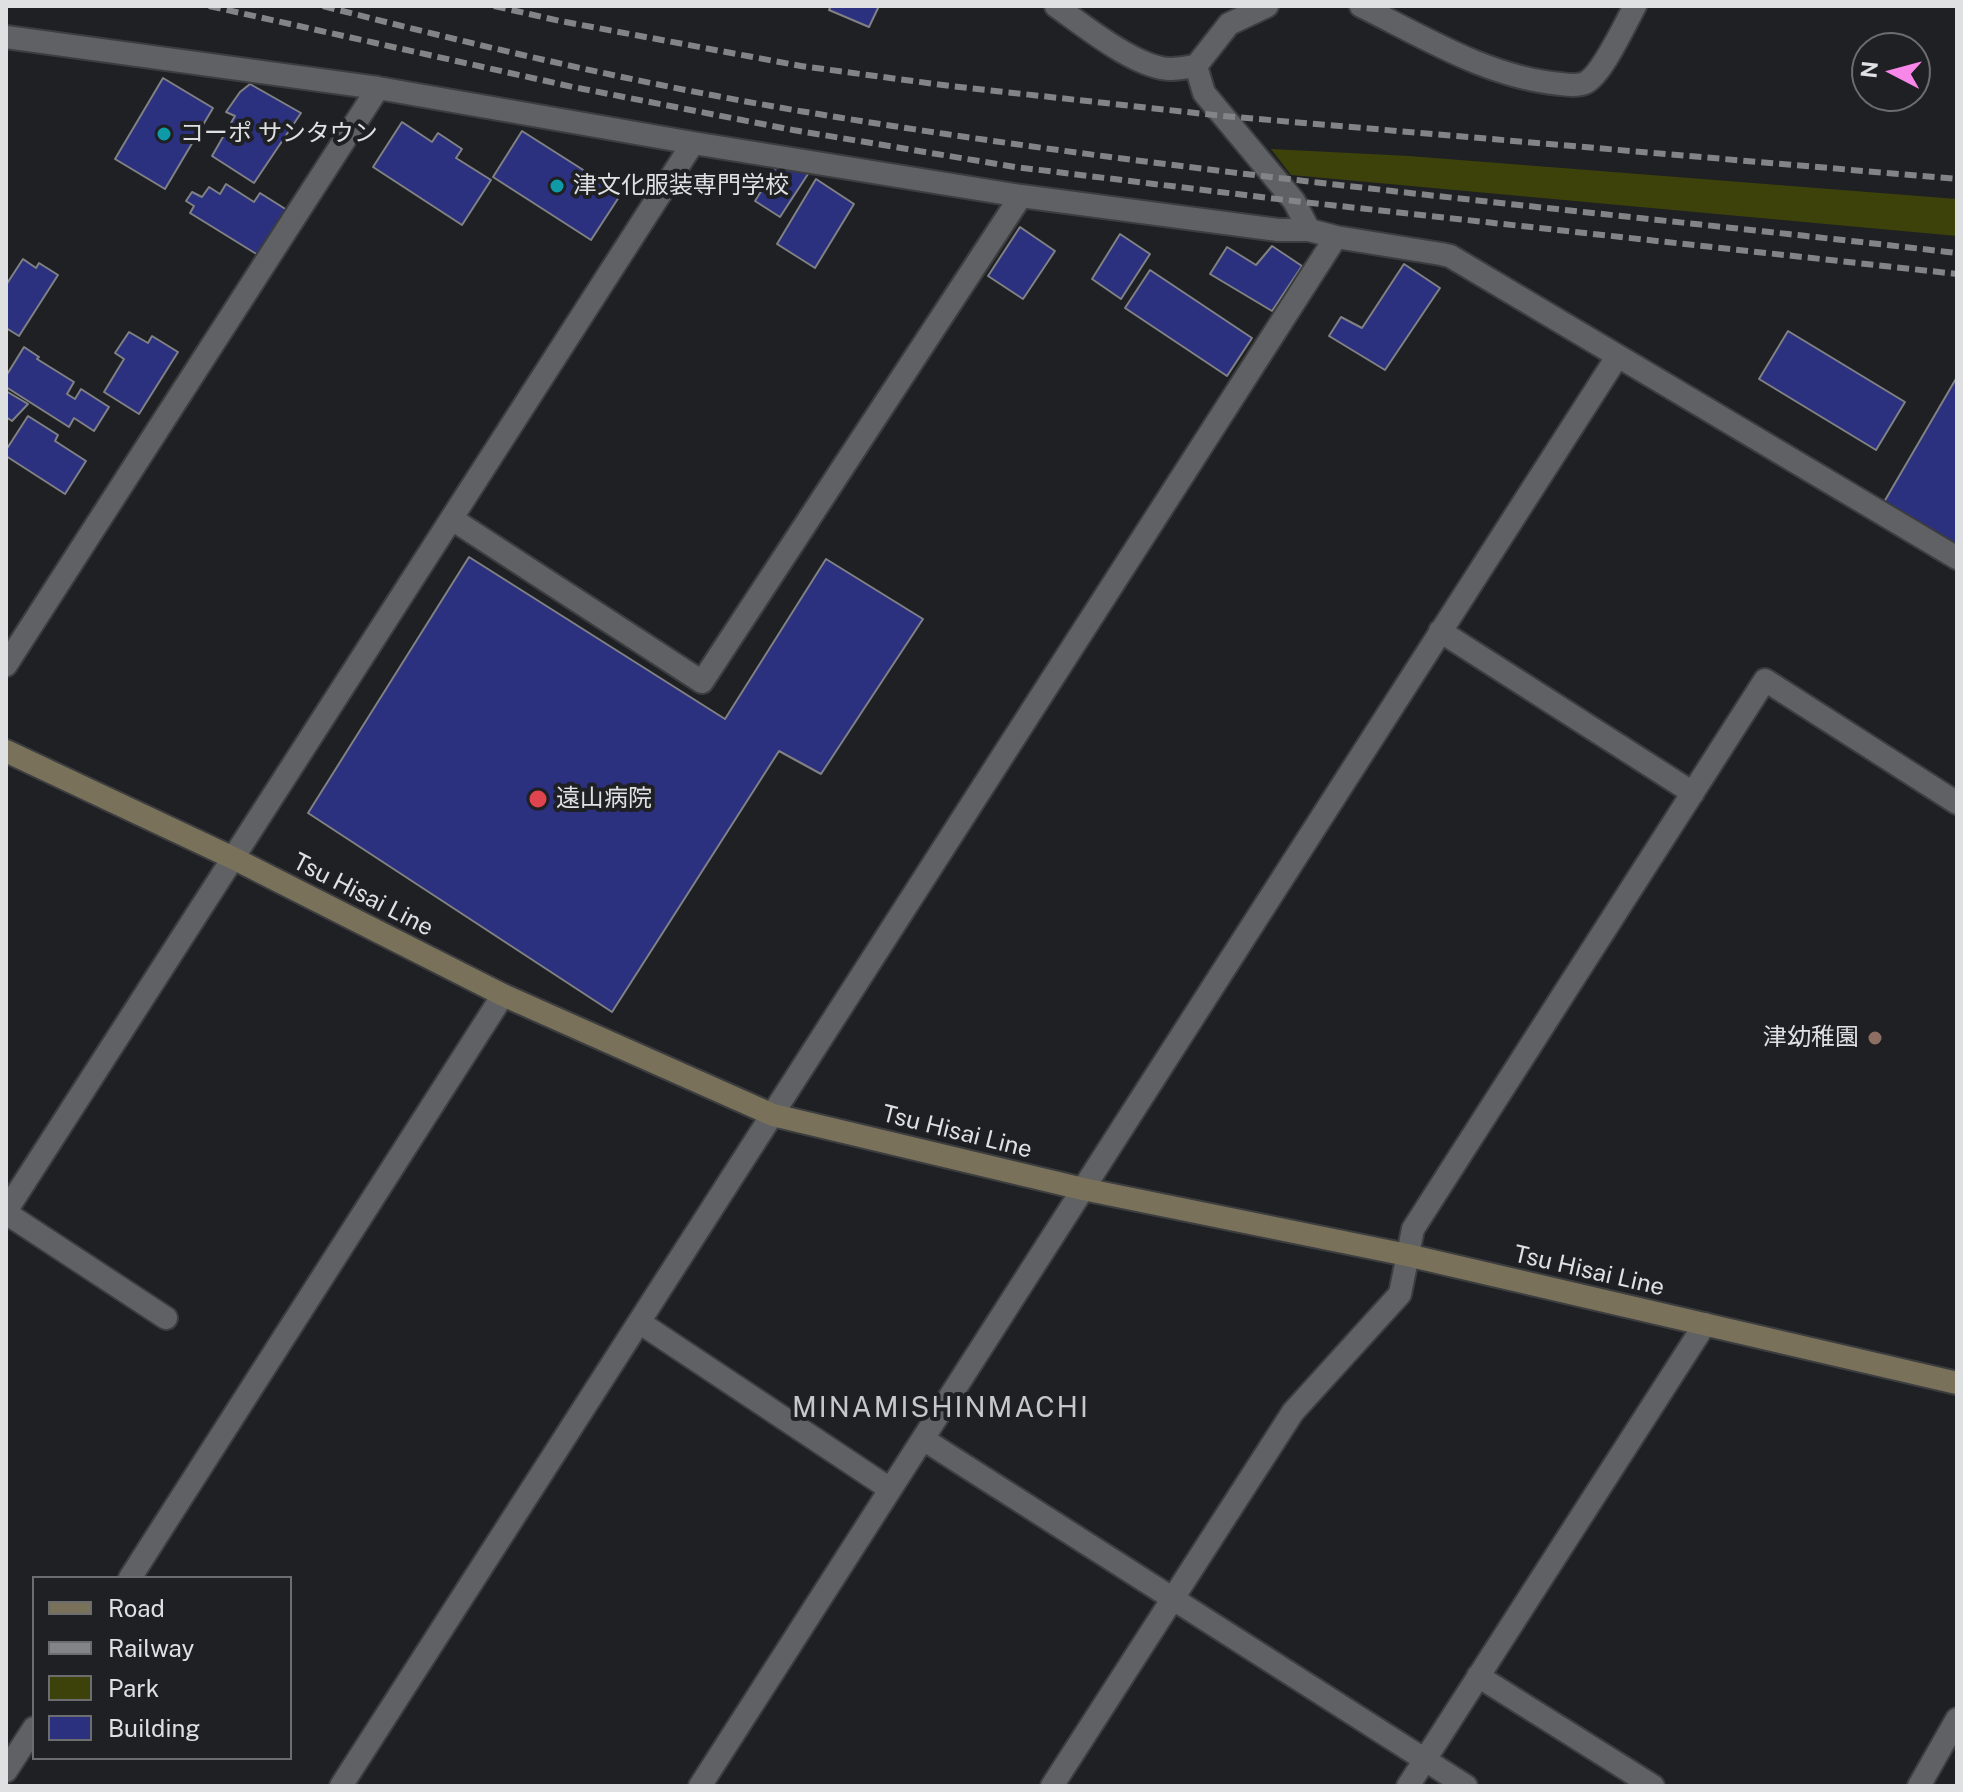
<!DOCTYPE html>
<html>
<head>
<meta charset="utf-8">
<style>
  body { margin:0 }
  #map { position:relative; width:1963px; height:1792px; overflow:hidden; background:#1f2023; font-family:"Public Sans",sans-serif }
  canvas { display:block }
  .frame { position:absolute; inset:0; border:8px solid #dfe0e1; pointer-events:none }
  .legend { position:absolute; left:32px; top:1576px; width:260px; height:184px; box-sizing:border-box; background:#1f2023; border:2px solid #6c6d6f; margin:0; padding:10px 14px; list-style:none; font-size:24px; color:#dfe0e1 }
  .legend li { display:flex; align-items:center; gap:16px; height:40px }
  .legend b { width:40px; border:2px solid #6c6d6f }
  .north { position:absolute; left:1851px; top:32px; width:80px; height:80px; box-sizing:border-box; background:#1f2023; border:2px solid #6c6d6f; border-radius:50%; rotate:276deg; font-size:22px; font-weight:700; line-height:32px; text-align:center; color:#dfe0e1 }
  .north::after { content:''; display:block; margin:auto; width:28px; height:36px; background:#f987e9; clip-path:polygon(50% 0,100% 100%,50% 72%,0 100%) }
</style>
</head>
<body>
<div id="map">
<canvas width="1963" height="1792"></canvas>
<div class="frame"></div>
<ul class="legend">
<li><b style="height:10px;background:#7a715b"></b>Road</li>
<li><b style="height:10px;background:#838486"></b>Railway</li>
<li><b style="height:22px;background:#3d420a"></b>Park</li>
<li><b style="height:22px;background:#2b317e"></b>Building</li>
</ul>
<div class="north">N</div>
</div>
<script>
const c = document.querySelector('canvas').getContext('2d');
c.lineJoin = 'round';
function fillPath(path, color) {
  c.fillStyle = color;
  c.fill(path, 'evenodd');
}
function strokePath(path, color, width, dash) {
  c.strokeStyle = color;
  c.lineWidth = width;
  c.lineCap = dash ? 'butt' : 'round';
  c.setLineDash(dash || []);
  c.stroke(path);
}
function drawText(font, color, halo, rows, align = 'center') {
  c.font = font + ' "Public Sans","Noto Sans JP",sans-serif';
  c.lineWidth = 8;
  c.setLineDash([]);
  c.textBaseline = 'middle';
  c.strokeStyle = halo;
  c.fillStyle = color;
  for (const [text, x, y, turn = 0] of rows) {
    c.save();
    c.translate(x, y);
    c.rotate((+turn || 0) * Math.PI / 180);
    c.textAlign = isNaN(turn) ? turn : align;
    if (halo) c.strokeText(text, 0, 0);
    c.fillText(text, 0, 0);
    c.restore();
  }
}
fillPath(new Path2D(`
  M1271,149L1409,156L1957,199V236L1291,175Z`), '#3d420a');
const building = new Path2D(`
  M831,6H879L869,27L829,10Z
  M163,78L213,108L165,189L115,159Z
  M250,84L301,113L254,183L212,156L235,116L226,112L240,92Z
  M402,122L432,142L438,133L462,149L456,158L491,180L462,225L373,167Z
  M522,131L621,194L591,240L493,177Z
  M782,158L808,174L780,217L755,201Z
  M816,179L854,204L815,268L777,244Z
  M226,184L254,202L260,193L287,210L258,255L190,213L194,206L186,201L192,192L202,197L209,187L220,194Z
  M1020,227L1055,251L1023,299L988,276Z
  M1120,234L1150,254L1121,299L1092,279Z
  M1272,246L1302,266L1272,311L1210,274L1227,247L1256,265Z
  M23,259L36,268L39,263L58,275L19,336L6,328V285Z
  M1404,264L1440,288L1385,370L1329,336L1341,317L1362,328Z
  M1150,270L1252,338L1227,376L1125,308Z
  M1788,331L1905,402L1876,450L1759,379Z
  M129,332L148,343L152,336L178,352L139,414L104,392L124,359L115,353Z
  M24,347L39,357L37,359L74,382L67,394L75,399L81,389L109,407L94,431L74,418L69,427L6,387V376Z
  M1957,377V545L1884,502Z
  M6,391L28,404L12,421L6,417Z
  M28,416L58,435L55,441L86,461L65,494L6,456V450Z
  M469,557L725,719L826,559L923,619L821,774L779,751L612,1012L308,813Z`);
fillPath(building, '#2b317e');
strokePath(building, '#808184', 2);
const minor = new Path2D(`
  M1056,6C1083,25 1137,69 1171,69C1179,69 1188,67 1196,66L1229,24L1267,6
  M1361,6C1424,37 1489,78 1561,84C1568,85 1578,86 1585,83C1602,75 1625,24 1635,6
  M6,37L378,88L693,143L1021,196L1278,230H1309L1336,237L1441,254L1450,256L1957,558
  M1196,66L1204,93L1294,201L1309,230
  M452,519L702,682L1021,196
  M1440,631L1693,793
  M6,665L378,88
  M6,1211L693,143
  M6,1213L166,1318
  M639,1322L890,1489
  M923,1439L1466,1786
  M130,1578L503,995
  M1478,1676L1653,1786
  M6,1771L34,1728
  M341,1786L1336,237
  M700,1786L1617,357
  M1052,1786L1293,1412L1400,1294L1413,1229L1765,680L1957,803
  M1408,1786L1705,1324
  M1919,1786L1957,1719`);
const secondary = new Path2D(`
  M6,751L233,858L503,995L773,1115L1083,1189L1407,1255L1957,1383`);
strokePath(minor, '#3c3d3f', 26);
strokePath(secondary, '#3c3d3f', 26);
strokePath(minor, '#606164', 22);
strokePath(secondary, '#7a715b', 22);
strokePath(new Path2D(`
  M209,6L573,87L793,130L1015,167L1294,201L1957,274
  M323,6C478,46 636,83 794,110C1179,175 1569,208 1957,253
  M494,6L560,21L801,66L950,86L1223,116L1957,179`), '#838486', 6, [12, 6]);
for (const [x, y, r, color] of [
  [164,134,8,"#0f9aa8"],
  [557,186,8,"#0f9aa8"],
  [538,799,10,"#e0444e"],
  [1875,1038,8,"#8d6e63"]
]) {
  const dot = new Path2D();
  dot.arc(x, y, r, 0, 2 * Math.PI);
  c.fillStyle = color;
  c.fill(dot);
  strokePath(dot, '#1f2023', 3);
}
drawText('24px', '#dfe0e1', '#1f2023', [
  ["コーポ サンタウン",180,134],
  ["津文化服装専門学校",573,186],
  ["遠山病院",556,799],
  ["津幼稚園",1859,1038,"right"]
], 'left');
drawText('24px', '#dfe0e1', '#1f2023', [
  ["Tsu Hisai Line",363,895,27],
  ["Tsu Hisai Line",957,1132,14],
  ["Tsu Hisai Line",1589,1271,13]
]);
c.letterSpacing = '2px';
drawText('28px', '#c6c7ca', '#1f2023', [
  ["MINAMISHINMACHI",941,1408]
]);
c.letterSpacing = '0px';
</script>
</body>
</html>
